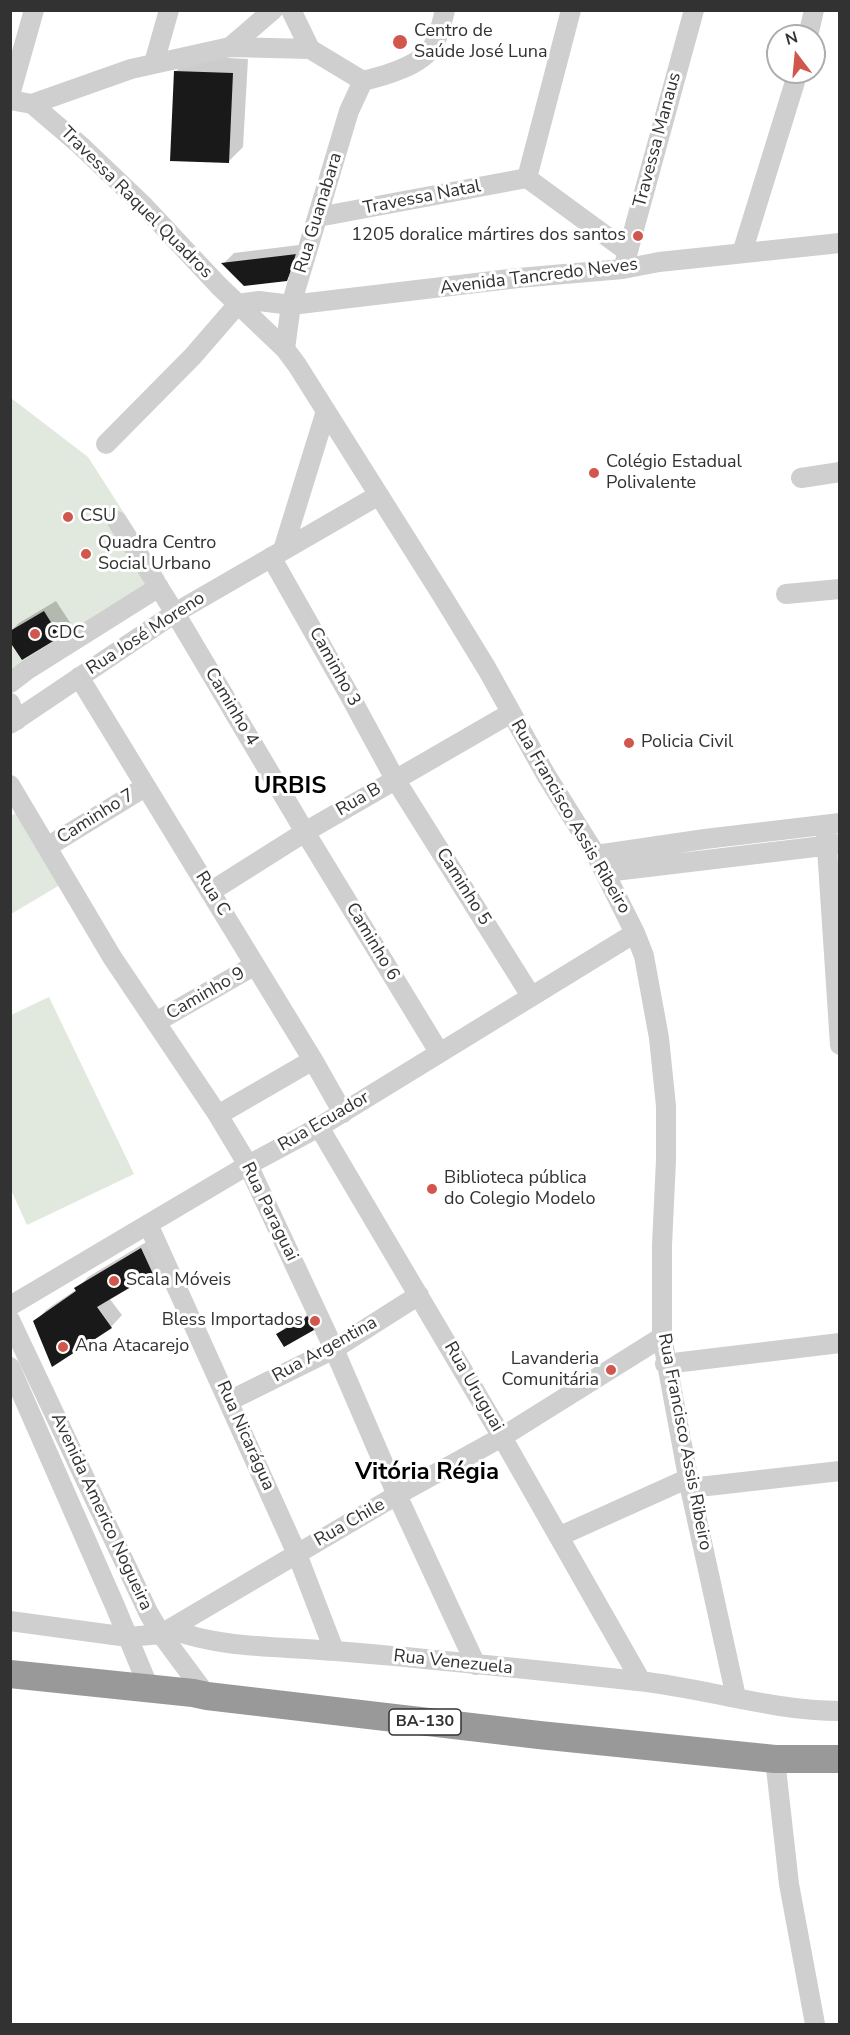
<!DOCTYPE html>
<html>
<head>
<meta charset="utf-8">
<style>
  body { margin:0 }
  #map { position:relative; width:850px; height:2035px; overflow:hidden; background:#fff; font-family:"Nunito Sans",sans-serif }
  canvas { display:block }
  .frame { position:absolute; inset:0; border:12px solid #323232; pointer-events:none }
  .north { position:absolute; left:766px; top:24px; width:60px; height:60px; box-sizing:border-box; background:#fff; border:2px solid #adadad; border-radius:50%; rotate:344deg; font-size:16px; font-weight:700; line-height:24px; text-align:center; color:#323232 }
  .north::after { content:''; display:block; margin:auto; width:21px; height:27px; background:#d1564d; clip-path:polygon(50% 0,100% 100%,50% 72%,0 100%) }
</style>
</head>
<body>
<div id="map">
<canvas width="850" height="2035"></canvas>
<div class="frame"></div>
<div class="north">N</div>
</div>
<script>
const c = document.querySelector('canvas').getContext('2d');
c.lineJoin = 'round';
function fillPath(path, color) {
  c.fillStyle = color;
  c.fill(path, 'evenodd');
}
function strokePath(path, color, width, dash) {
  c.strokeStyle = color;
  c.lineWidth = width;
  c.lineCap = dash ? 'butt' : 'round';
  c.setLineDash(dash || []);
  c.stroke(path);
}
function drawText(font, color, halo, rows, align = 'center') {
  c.font = font + ' "Nunito Sans",sans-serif';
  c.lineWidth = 6;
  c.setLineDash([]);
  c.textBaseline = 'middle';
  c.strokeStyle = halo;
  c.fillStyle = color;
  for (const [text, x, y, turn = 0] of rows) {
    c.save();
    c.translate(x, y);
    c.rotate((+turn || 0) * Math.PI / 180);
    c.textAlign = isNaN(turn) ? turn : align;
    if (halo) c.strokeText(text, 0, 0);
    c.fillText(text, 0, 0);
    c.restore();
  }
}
fillPath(new Path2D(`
  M11,398L88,457L165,577L11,677Z
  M23,808L65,882L11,914V816Z
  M49,997L134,1174L27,1225L11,1190V1015Z`), '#e1e8dd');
fillPath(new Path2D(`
  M191,56L248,59L243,147L228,162L176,71Z
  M307,244L298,268L286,279L224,263L234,253Z
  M56,601L71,624L59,635L22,658L10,632L19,623Z
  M153,1238L164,1261L152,1273L109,1298L122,1315L111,1327L35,1322L46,1310L77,1289L88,1277Z
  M321,1307L327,1318L278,1334L286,1327Z`), '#0003');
fillPath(new Path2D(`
  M174,71L233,73L229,163L170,161Z
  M297,254L287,281L244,286L221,263Z
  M44,611L60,637L22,660L10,642V631Z
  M141,1248L153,1274L97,1307L112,1328L52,1367L33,1321L76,1291L74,1288Z
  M313,1313L321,1326L284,1347L276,1334Z`), '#191919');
strokePath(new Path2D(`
  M291,10L310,49
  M808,36L814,10
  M230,47L273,10
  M154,63L169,10
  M10,95L34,10
  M10,100L32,104L131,69L230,47L310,49L363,81C384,76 421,66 433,46C439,36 442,22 445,10
  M32,104L80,145L144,206L219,286L285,349L297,365L443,597L487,669L546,775L596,855L635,933L644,956L659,1038L666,1106V1160L662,1245V1337L690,1488L736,1697
  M527,178L571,10
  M318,217L527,178L628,252
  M742,253L798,72
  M625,262L694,10
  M238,304L259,301L291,305L518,278L623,269L659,262L840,243
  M285,349L291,305L349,111L363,81
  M106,444L193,356L238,304
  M801,478L840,472
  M117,521L175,613L305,832L439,1052
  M283,550L326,411
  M271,557L351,698L395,779L531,996
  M786,594L840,589
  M79,677L313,1060L343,1113
  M10,683L27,670L159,587
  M10,703L17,720
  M10,724L175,613L379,495
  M10,785L112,957L218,1115L248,1165L334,1349L397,1495L476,1665
  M826,833L840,1045
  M47,847L145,787
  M596,855L705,839L840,823
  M606,872L840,844
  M210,892L305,832L511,713
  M156,1022L255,965
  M218,1115L313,1060
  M319,1127L502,1437L641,1681
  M148,1224L297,1554L334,1650
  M10,1306L248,1165L319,1127L635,933
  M10,1320L149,1614L161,1634L207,1696
  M665,1364L840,1343
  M10,1367L115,1606L149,1688
  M229,1401L334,1349L419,1295
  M690,1488L840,1471
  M560,1536L689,1478
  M10,1621L128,1637L161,1634L397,1495L502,1437L662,1337
  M170,1629C222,1649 280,1646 335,1651C436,1659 537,1670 638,1681C706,1688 771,1711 840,1711
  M775,1759L789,1884L815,2024`), '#cfcfcf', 20);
strokePath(new Path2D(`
  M10,1674L193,1693L207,1696L539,1735L775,1759H840`), '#999', 28);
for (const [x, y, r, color] of [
  [400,42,8,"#d1564d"],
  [638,236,6,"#d1564d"],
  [594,473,6,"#d1564d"],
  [68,517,6,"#d1564d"],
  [86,554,6,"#d1564d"],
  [35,634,6,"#d1564d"],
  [629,743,6,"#d1564d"],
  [432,1189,6,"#d1564d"],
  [114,1281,6,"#d1564d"],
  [315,1321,6,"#d1564d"],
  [63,1347,6,"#d1564d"],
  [611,1370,6,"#d1564d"]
]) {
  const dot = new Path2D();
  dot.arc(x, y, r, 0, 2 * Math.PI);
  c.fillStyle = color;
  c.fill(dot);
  strokePath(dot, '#fff', 2);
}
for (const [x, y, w] of [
  [425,1722,72]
]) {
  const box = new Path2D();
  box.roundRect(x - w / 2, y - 13, w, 26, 4.5);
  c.fillStyle = '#fff';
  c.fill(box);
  strokePath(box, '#323232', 1.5);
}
drawText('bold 16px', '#323232', null, [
  ["BA-130",425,1722]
]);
drawText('18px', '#323232', '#fff', [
  ["Centro de",414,32],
  ["Saúde José Luna",414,53],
  ["1205 doralice mártires dos santos",626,236,"right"],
  ["Colégio Estadual",606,463],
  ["Polivalente",606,484],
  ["CSU",80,517],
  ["Quadra Centro",98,544],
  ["Social Urbano",98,565],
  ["CDC",47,634],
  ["Policia Civil",641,743],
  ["Biblioteca pública",444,1179],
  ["do Colegio Modelo",444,1200],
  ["Scala Móveis",126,1281],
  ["Bless Importados",303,1321,"right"],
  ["Ana Atacarejo",75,1347],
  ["Lavanderia",599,1360,"right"],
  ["Comunitária",599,1381,"right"]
], 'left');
drawText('18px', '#323232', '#fff', [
  ["Travessa Manaus",658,140,-75],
  ["Travessa Natal",422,198,-11],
  ["Travessa Raquel Quadros",136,203,45],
  ["Rua Guanabara",319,213,-73],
  ["Avenida Tancredo Neves",539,277,-7],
  ["Rua José Moreno",146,634,-33],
  ["Caminho 3",334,667,61],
  ["Caminho 4",231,707,59],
  ["Rua B",359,800,-30],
  ["Caminho 7",96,817,-32],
  ["Rua Francisco Assis Ribeiro",570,817,60],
  ["Caminho 5",463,887,58],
  ["Rua C",212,894,58],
  ["Caminho 6",372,942,59],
  ["Caminho 9",206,994,-30],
  ["Rua Ecuador",324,1122,-30],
  ["Rua Paraguai",269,1212,64],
  ["Rua Argentina",325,1350,-29],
  ["Rua Uruguai",473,1387,60],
  ["Rua Nicarágua",245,1436,66],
  ["Rua Francisco Assis Ribeiro",684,1442,79],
  ["Avenida Americo Nogueira",101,1512,65],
  ["Rua Chile",350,1523,-30],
  ["Rua Venezuela",453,1663,6]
]);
drawText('bold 24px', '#000', '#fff', [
  ["URBIS",290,787],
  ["Vitória Régia",427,1473]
]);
</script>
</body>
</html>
